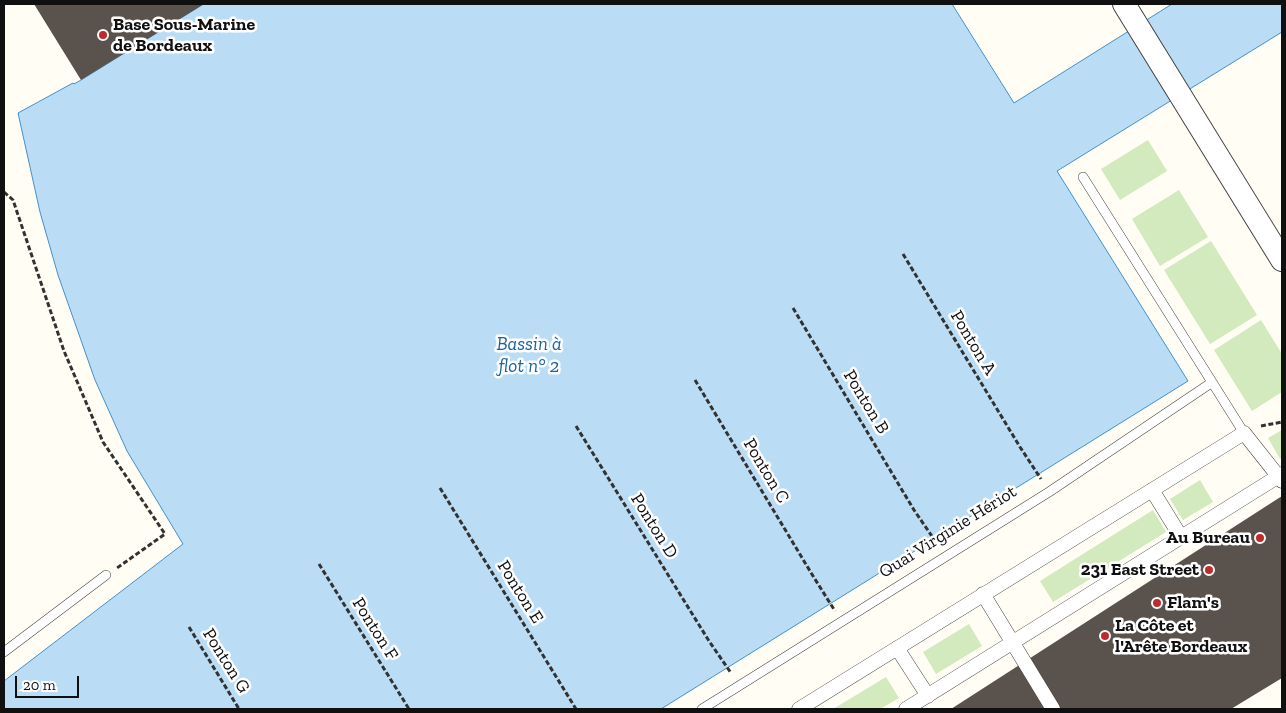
<!DOCTYPE html>
<html>
<head>
<meta charset="utf-8">
<style>
  body { margin:0 }
  #map { position:relative; width:1286px; height:713px; overflow:hidden; background:#fffdf4; font-family:"Zilla Slab",serif }
  canvas { display:block }
  .frame { position:absolute; inset:0; border:5px solid #101010; pointer-events:none }
  .scale { position:absolute; left:15px; top:676px; width:64px; height:22px; box-sizing:border-box; border:2px solid #101010; border-top:0; padding-left:6px; font-size:15px; line-height:18px; white-space:nowrap; color:#101010; -webkit-text-stroke:4px #fff; paint-order:stroke }
</style>
</head>
<body>
<div id="map">
<canvas width="1286" height="713"></canvas>
<div class="frame"></div>
<div class="scale">20 m</div>
</div>
<script>
const c = document.querySelector('canvas').getContext('2d');
c.lineJoin = 'round';
function fillPath(path, color) {
  c.fillStyle = color;
  c.fill(path, 'evenodd');
}
function strokePath(path, color, width, dash) {
  c.strokeStyle = color;
  c.lineWidth = width;
  c.lineCap = dash ? 'butt' : 'round';
  c.setLineDash(dash || []);
  c.stroke(path);
}
function drawText(font, color, halo, rows, align = 'center') {
  c.font = font + ' "Zilla Slab",serif';
  c.lineWidth = 5;
  c.setLineDash([]);
  c.textBaseline = 'middle';
  c.strokeStyle = halo;
  c.fillStyle = color;
  for (const [text, x, y, turn = 0] of rows) {
    c.save();
    c.translate(x, y);
    c.rotate((+turn || 0) * Math.PI / 180);
    c.textAlign = isNaN(turn) ? turn : align;
    if (halo) c.strokeText(text, 0, 0);
    c.fillText(text, 0, 0);
    c.restore();
  }
}
fillPath(new Path2D(`
  M1148,140L1167,171L1120,200L1101,169Z
  M1179,190L1208,237L1160,266L1132,219Z
  M1211,241L1257,315L1210,344L1164,270Z
  M1261,320L1282,354V392L1252,411L1214,350Z
  M1282,430V458L1280,459L1268,438Z
  M1200,480L1213,502L1183,520L1170,499Z
  M1153,510L1166,532L1053,602L1040,581Z
  M969,624L982,646L936,674L923,652Z
  M886,677L899,698L880,709H833Z`), '#d3e9be');
const water = new Path2D(`
  M204,4H952L1014,103L1172,4H1282V32L1057,171L1188,381L661,709H4V681L183,544L127,451L95,380L58,275L40,212L18,113L73,83L74,84L81,80Z`);
fillPath(water, '#baddf5');
strokePath(water, '#4290ca', 1);
fillPath(new Path2D(`
  M34,4H204L81,80Z
  M1282,496V678L1231,709H951Z`), '#59524d');
const service = new Path2D(`
  M1083,177L1244,433
  M4,652L106,575
  M702,709L1049,492L1211,383`);
const pedestrian = new Path2D(`
  M1152,490L1181,537
  M983,594L1053,709
  M897,648L928,696
  M799,709L1244,433L1282,481
  M906,709L1282,474`);
const tertiary = new Path2D(`
  M1124,4L1282,260`);
strokePath(service, '#434343', 10);
strokePath(pedestrian, '#434343', 15);
strokePath(tertiary, '#434343', 24);
strokePath(new Path2D(`
  M4,192L13,200L64,351L103,442L165,534L117,568
  M903,254L1020,447L1041,479
  M793,308L914,510L938,545
  M695,380L813,576L835,611
  M576,426L709,641L731,673
  M1261,426L1282,422
  M440,488L576,709
  M319,564L409,709
  M189,627L239,709`), '#323232', 3, [5, 2.5]);
strokePath(service, '#fff', 9);
strokePath(pedestrian, '#fff', 14);
strokePath(tertiary, '#fff', 22);
for (const [x, y, r, color] of [
  [103,35,5,"#be2b2d"],
  [1260,538,5,"#be2b2d"],
  [1209,570,5,"#be2b2d"],
  [1157,603,5,"#be2b2d"],
  [1105,636,5,"#be2b2d"]
]) {
  const dot = new Path2D();
  dot.arc(x, y, r, 0, 2 * Math.PI);
  c.fillStyle = color;
  c.fill(dot);
  strokePath(dot, '#fff', 2);
}
drawText('bold 18px', '#101010', '#fff', [
  ["Base Sous-Marine",113,25],
  ["de Bordeaux",113,46],
  ["Au Bureau",1250,538,"right"],
  ["231 East Street",1199,570,"right"],
  ["Flam's",1167,603],
  ["La Côte et",1115,626],
  ["l'Arête Bordeaux",1115,647]
], 'left');
drawText('18px', '#101010', '#fff', [
  ["Ponton A",973,343,59],
  ["Ponton B",866,402,59],
  ["Ponton C",766,471,59],
  ["Ponton D",654,526,58],
  ["Quai Virginie Hériot",948,532,-32],
  ["Ponton E",520,592,58],
  ["Ponton F",375,629,58],
  ["Ponton G",226,661,58]
]);
drawText('italic 19px', '#1b62a1', '#fff', [
  ["Bassin à",529,345],
  ["flot n° 2",529,367]
]);
</script>
</body>
</html>
